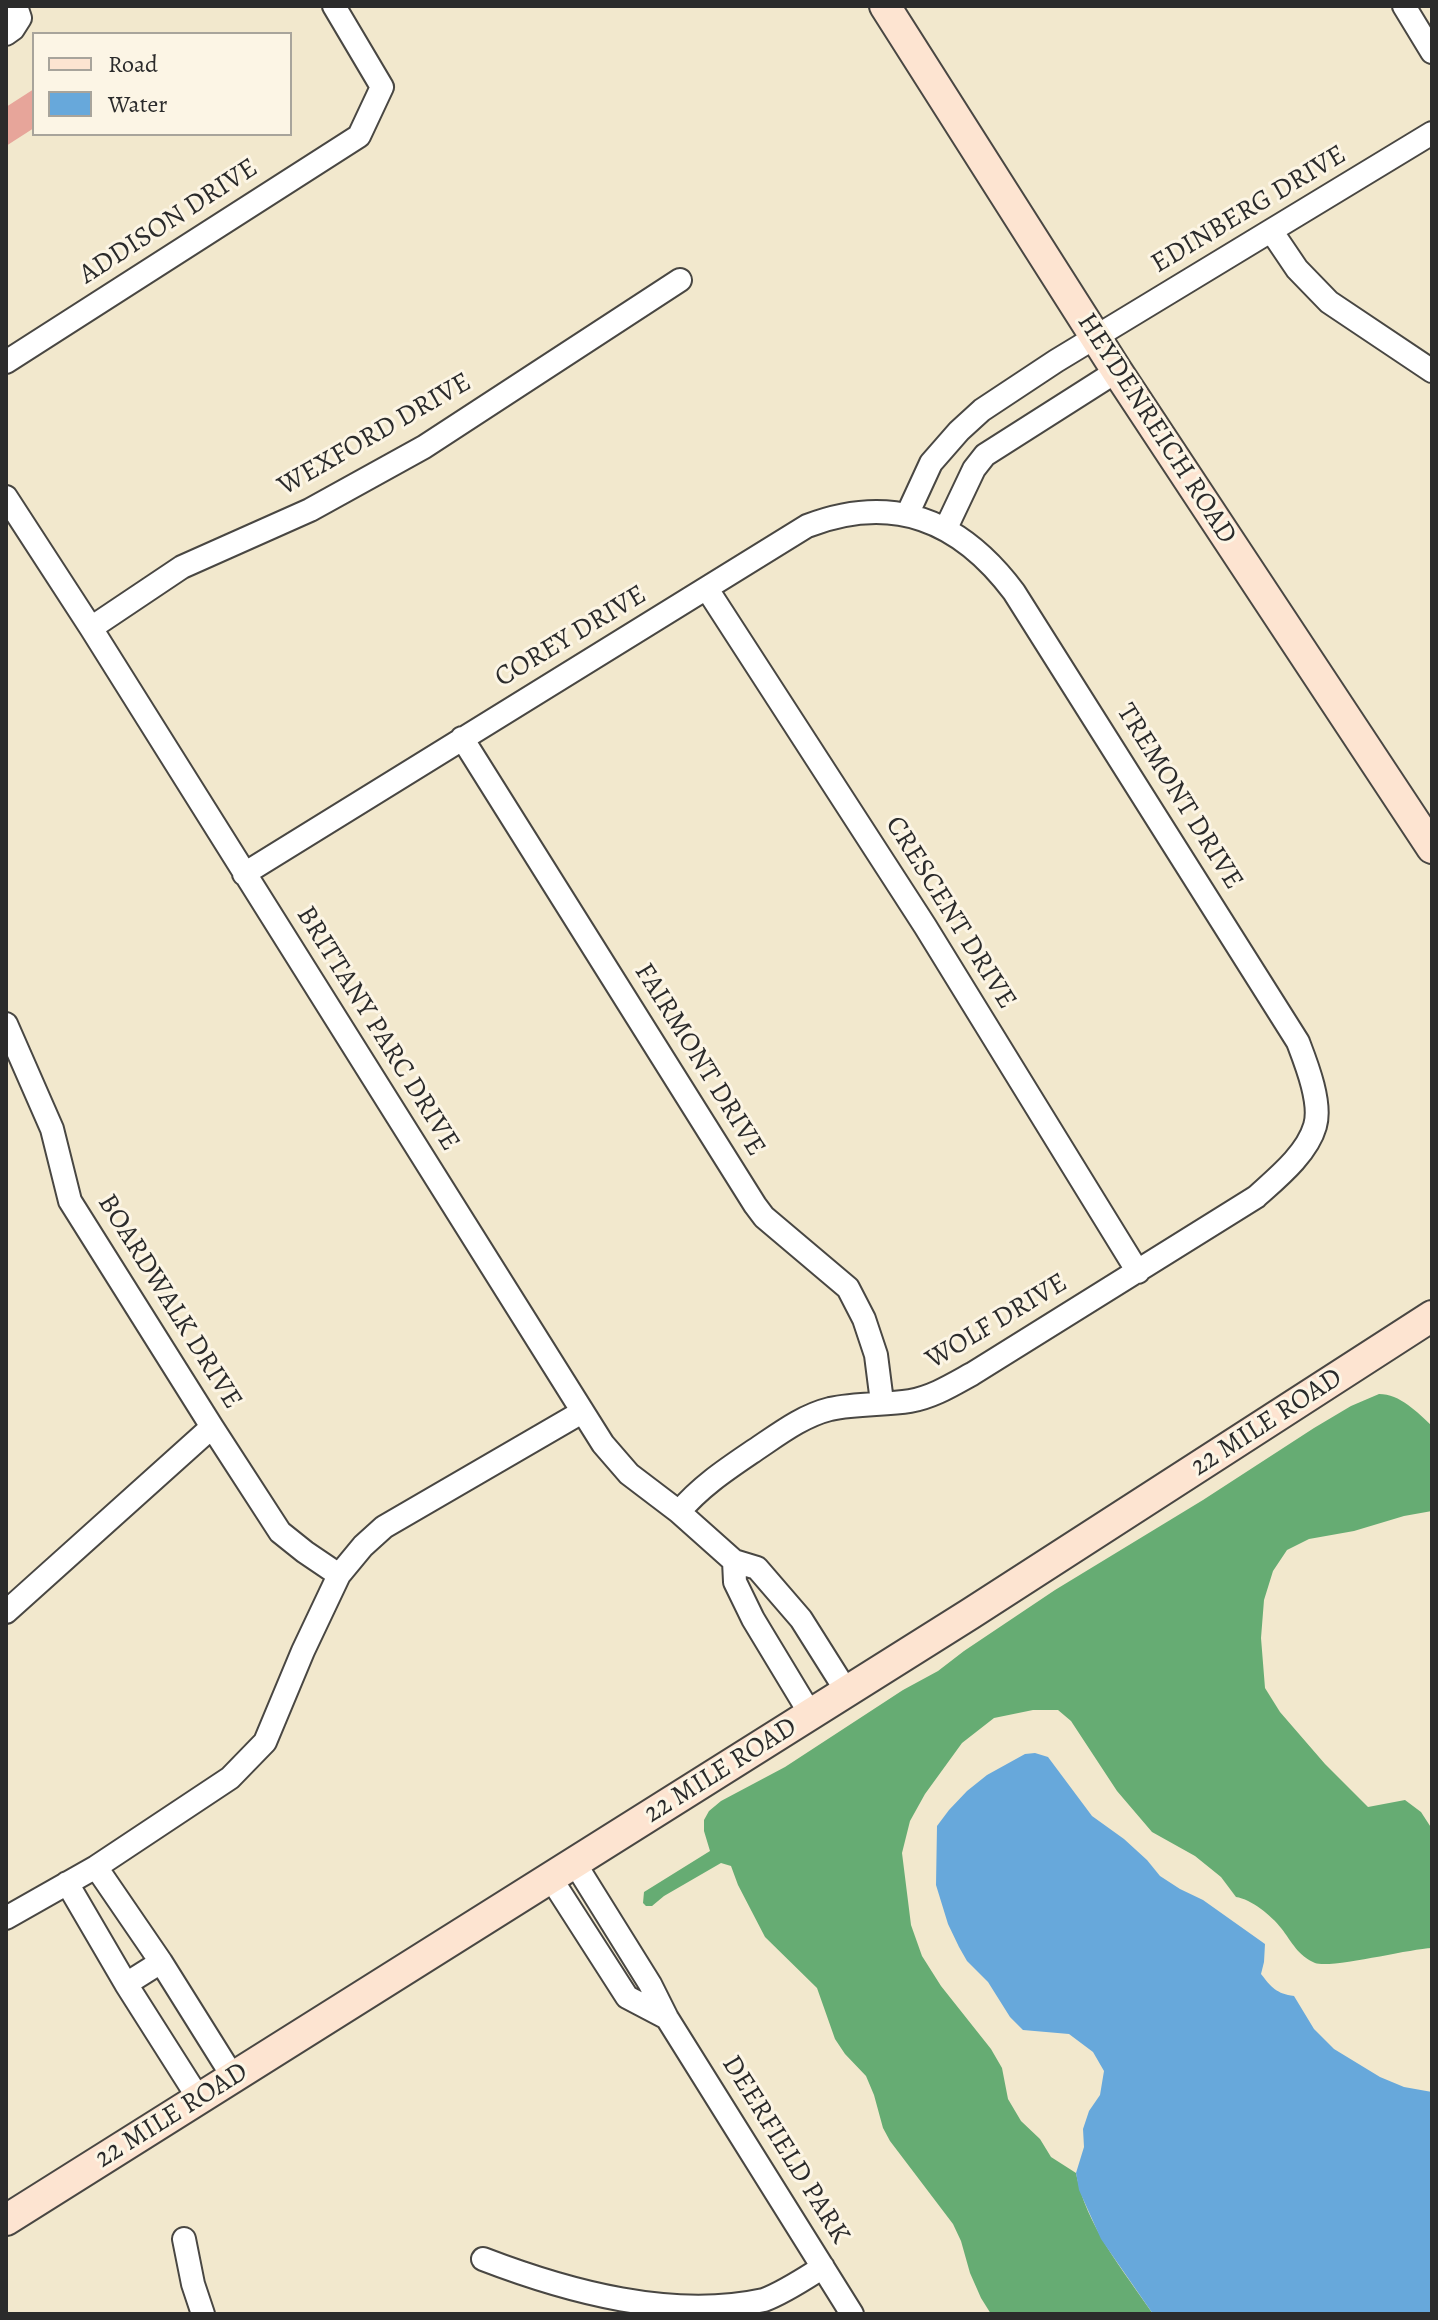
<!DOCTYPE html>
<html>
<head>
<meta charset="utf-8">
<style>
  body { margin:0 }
  #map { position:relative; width:1438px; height:2320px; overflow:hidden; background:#f2e8cd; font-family:Alegreya,serif }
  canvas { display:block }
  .frame { position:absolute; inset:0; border:8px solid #2b2b2b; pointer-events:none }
  .legend { position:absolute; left:32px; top:32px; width:260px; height:104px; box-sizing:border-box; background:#fcf5e5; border:2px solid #a8a49b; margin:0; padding:10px 14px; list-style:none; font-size:24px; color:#2b2b2b }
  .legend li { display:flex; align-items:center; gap:16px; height:40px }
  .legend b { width:40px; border:2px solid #a8a49b }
</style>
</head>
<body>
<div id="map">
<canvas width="1438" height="2320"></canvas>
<div class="frame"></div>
<ul class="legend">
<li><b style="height:10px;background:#fde4d1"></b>Road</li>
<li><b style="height:22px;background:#67a8db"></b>Water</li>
</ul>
</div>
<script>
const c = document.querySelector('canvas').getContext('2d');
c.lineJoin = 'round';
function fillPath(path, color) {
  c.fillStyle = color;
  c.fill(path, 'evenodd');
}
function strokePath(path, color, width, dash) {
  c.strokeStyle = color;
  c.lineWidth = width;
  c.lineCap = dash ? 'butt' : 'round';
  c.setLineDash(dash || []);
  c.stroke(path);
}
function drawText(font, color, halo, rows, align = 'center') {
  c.font = font + ' Alegreya,serif';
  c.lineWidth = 6;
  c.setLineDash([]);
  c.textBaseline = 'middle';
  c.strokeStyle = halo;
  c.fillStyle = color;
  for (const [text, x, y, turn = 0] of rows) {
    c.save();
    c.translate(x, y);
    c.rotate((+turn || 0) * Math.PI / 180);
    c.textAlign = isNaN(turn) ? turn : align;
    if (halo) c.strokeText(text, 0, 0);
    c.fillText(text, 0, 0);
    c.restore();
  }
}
fillPath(new Path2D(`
  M1379,1394C1400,1394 1417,1412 1432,1426V1511L1404,1516L1354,1531L1309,1539L1287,1550L1273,1571L1264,1600L1261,1638L1265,1688L1280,1712L1325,1764L1368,1807L1405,1800L1421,1812L1432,1829V1948C1408,1949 1331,1969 1315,1963C1298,1956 1292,1942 1281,1928C1272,1916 1251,1899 1236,1897L1221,1877L1195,1856L1152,1832L1117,1791L1071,1721L1058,1710H1033L994,1718L962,1743L925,1794L910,1821L902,1853L911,1925L922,1956L941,1986L991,2049L1002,2068L1008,2099L1021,2121L1040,2139L1051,2157L1076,2173C1086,2226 1123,2270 1153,2314H991L981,2298L970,2273L961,2241L953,2224L890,2141L883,2128L874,2095L866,2076L845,2054L835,2039L817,1988L765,1937L738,1885L731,1866L721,1863L664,1896L652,1906H646L643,1903L644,1892L710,1851L704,1831V1820L709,1811L721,1801L785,1767L903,1690L938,1671L964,1651L1055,1590L1203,1500L1314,1428L1351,1406Z`), '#66ac73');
fillPath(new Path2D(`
  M1035,1753L1048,1757L1092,1816L1124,1839L1147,1860L1160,1876L1180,1889L1203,1900L1265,1944L1264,1962L1261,1974C1271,1987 1277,1994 1294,1996L1314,2029L1334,2049L1380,2077L1404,2087L1432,2092V2314H1153L1101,2239L1079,2190L1076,2173L1084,2147L1083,2129L1089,2111L1100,2095L1104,2071L1093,2052L1069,2034L1023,2030L1010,2017L988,1982L967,1961L959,1947L948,1924L936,1885L937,1826L949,1810L967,1791L987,1775L1025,1754Z`), '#67a8db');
fillPath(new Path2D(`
  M34,89V128L6,146V107Z`), '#e7a59a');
const street = new Path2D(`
  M1404,6L1432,52
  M6,34L13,29L20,18L16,6
  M1272,232L1297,269L1329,302L1432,371
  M6,362L359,136L382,87L334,6
  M6,497L91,628L603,1444L629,1474L679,1512L734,1561L757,1568L801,1619L847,1692
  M907,515L931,463L959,431L982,410L1056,361L1432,133
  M946,528L974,469L985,455L1117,371
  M707,589L925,926L1138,1272
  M91,628L182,567L310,510L424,447L680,280
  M462,738L755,1205L764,1217L848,1288L864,1319L876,1355L882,1402
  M244,874L807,526C893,493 960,520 1014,592L1298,1042C1306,1063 1322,1103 1315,1126C1307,1154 1277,1178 1256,1197L972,1374C952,1385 933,1397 910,1401C884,1405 857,1403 830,1409C802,1416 779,1434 755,1450C727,1469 701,1486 679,1512
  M6,1024L52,1129L70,1201L212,1427L280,1532L305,1552L339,1575
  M734,1561L735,1582L753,1619L811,1715
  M6,1612L212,1427
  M574,1862L650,1984L667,2018L852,2314
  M96,1867L161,1962L233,2077
  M550,1877L627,1997L667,2018
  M67,1883L126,1984L199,2099
  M6,1918L96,1867L230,1778L265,1742L303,1651L339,1575L363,1546L384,1527L582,1412
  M126,1984L161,1962
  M184,2239L193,2284L203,2314
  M483,2259C569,2292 672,2320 764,2300C785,2292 804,2279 823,2267`);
const secondary = new Path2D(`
  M885,6L1117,371L1432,848
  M6,2220L970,1614L1432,1316`);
strokePath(street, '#494743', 26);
strokePath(secondary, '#494743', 34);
strokePath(street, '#fff', 22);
strokePath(secondary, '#fde4d1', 30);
drawText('28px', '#2b2b2b', '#fcf5e5', [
  ["EDINBERG DRIVE",1249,210,-31],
  ["ADDISON DRIVE",169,222,-33],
  ["HEYDENREICH ROAD",1156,429,57],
  ["WEXFORD DRIVE",375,435,-30],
  ["COREY DRIVE",571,637,-31],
  ["TREMONT DRIVE",1179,797,58],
  ["CRESCENT DRIVE",950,913,58],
  ["BRITTANY PARC DRIVE",377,1029,58],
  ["FAIRMONT DRIVE",699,1060,58],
  ["BOARDWALK DRIVE",169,1302,58],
  ["WOLF DRIVE",997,1322,-31],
  ["22 MILE ROAD",1267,1423,-33],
  ["22 MILE ROAD",721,1771,-32],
  ["22 MILE ROAD",172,2116,-32],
  ["DEERFIELD PARK",785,2150,58]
]);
</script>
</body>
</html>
